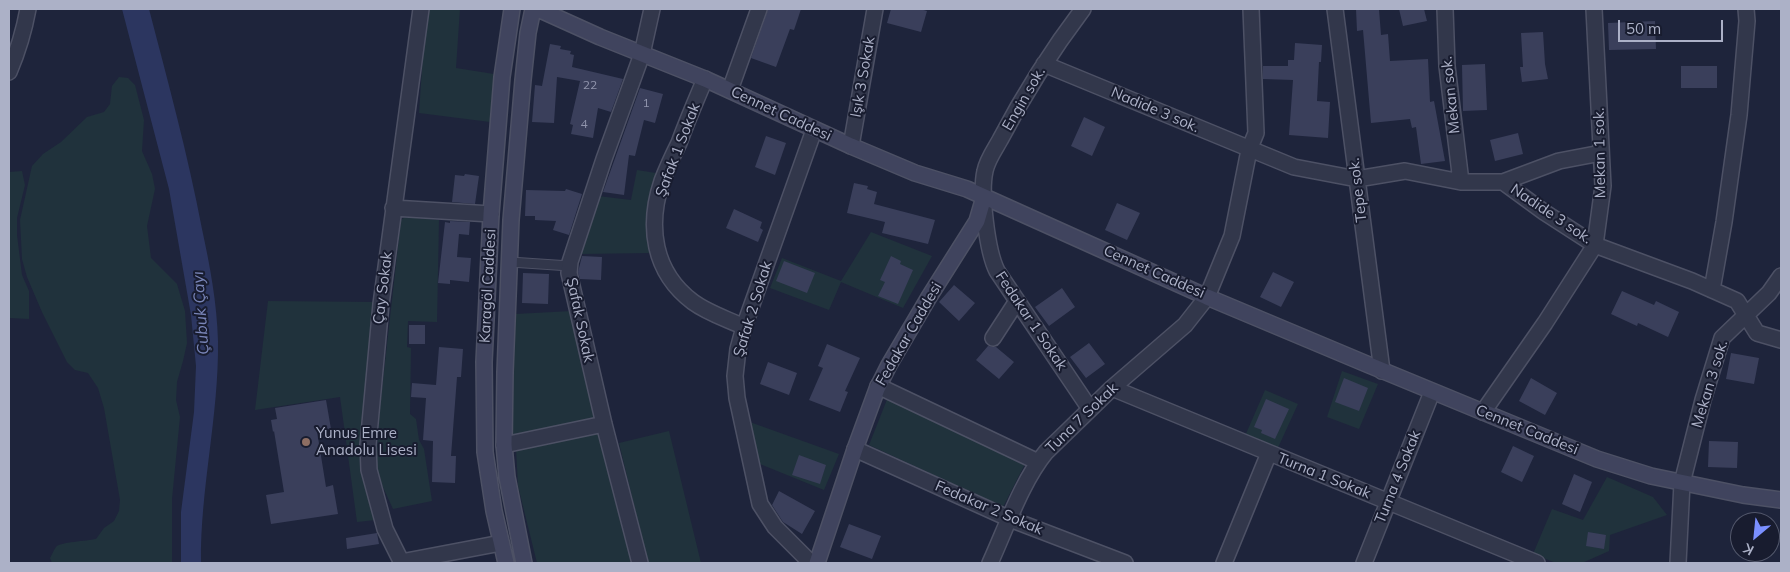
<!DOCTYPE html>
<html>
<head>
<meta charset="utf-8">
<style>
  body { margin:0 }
  #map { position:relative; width:1790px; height:572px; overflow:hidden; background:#1e243b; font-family:Mulish,sans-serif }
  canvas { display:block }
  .frame { position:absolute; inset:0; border:10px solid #acb1c7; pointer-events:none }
  .north { position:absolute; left:1730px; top:512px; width:50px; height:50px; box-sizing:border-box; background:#181c2f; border:1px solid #53586c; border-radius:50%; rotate:208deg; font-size:14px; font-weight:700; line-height:20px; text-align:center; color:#acb1c7 }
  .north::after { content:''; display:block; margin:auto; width:18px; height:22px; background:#7a8fff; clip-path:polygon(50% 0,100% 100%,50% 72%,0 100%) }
  .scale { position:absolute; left:1618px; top:20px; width:105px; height:22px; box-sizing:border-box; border:2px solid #acb1c7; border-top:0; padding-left:6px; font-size:15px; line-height:18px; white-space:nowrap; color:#acb1c7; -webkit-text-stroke:4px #181c2f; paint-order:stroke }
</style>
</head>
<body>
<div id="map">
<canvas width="1790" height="572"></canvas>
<div class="frame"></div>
<div class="north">K</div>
<div class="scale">50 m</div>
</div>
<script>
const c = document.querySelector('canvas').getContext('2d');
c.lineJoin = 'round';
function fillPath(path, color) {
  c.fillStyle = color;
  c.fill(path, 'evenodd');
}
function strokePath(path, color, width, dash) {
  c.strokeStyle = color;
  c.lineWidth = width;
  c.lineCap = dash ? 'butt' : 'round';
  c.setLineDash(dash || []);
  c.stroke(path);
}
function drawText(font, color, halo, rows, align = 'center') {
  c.font = font + ' Mulish,sans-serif';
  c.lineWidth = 4;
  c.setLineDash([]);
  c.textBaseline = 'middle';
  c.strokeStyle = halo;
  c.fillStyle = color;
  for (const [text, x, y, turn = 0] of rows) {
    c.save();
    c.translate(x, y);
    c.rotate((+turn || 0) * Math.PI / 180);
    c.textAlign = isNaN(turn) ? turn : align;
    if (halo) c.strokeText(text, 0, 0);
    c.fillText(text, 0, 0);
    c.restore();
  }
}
fillPath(new Path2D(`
  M426,9H460L456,68L494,74L490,122L419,113Z
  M119,77L128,78L135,85L144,120L142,151L152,174L155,189L147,226L151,258L177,284L185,311L187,343L183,361L177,382L176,400L180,417L172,499V563H52L50,558C52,555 54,549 56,547C60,542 87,541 96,539L104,528L114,521L119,511L120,500L104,408L98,388L88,373L75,370L67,362L42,312L27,277L22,259L20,220L32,166L43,154L61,142L87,117L104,112L110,104L112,86Z
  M637,170L656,173L649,212L651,253L580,254L598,196L631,200Z
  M22,171L25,185L17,218V235L22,275L29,291V319L9,318V172Z
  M405,217L439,220L437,322L408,321L407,347L411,348L410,414L416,419L419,440L424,449L432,501L393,509L382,485L377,469V453L379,416L401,220Z
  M871,232L932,256L903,308L841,282L829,310L770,288L782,258L841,281Z
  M268,301L374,302L360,453L362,472L375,520L357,522L340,397L255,410Z
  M572,311L596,419L511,439L515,314Z
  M1342,371L1378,384L1359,429L1327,417Z
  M1265,390L1298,404L1277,450L1245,436Z
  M888,397L1026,462L1003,507L869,445Z
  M747,421L839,454L824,490L755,462Z
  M601,429L636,563H537L518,486L516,449Z
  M669,431L701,563H648L619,443Z
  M1607,477L1653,497L1667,515L1610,535L1609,551L1582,563H1556L1533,554L1552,509L1583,520Z`), '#20323c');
fillPath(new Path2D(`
  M122,9H149C168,82 188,155 202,229C210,266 217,303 218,341C219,416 200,489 201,563H181V512L194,412L196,366L191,315L169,189Z`), '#2c3660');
fillPath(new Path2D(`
  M768,9H801L794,30L790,29L776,67L751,58Z
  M891,9H920L927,11L921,32L887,23Z
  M1356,9H1379L1381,35L1388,34L1390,61L1428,59L1430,102L1434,101L1445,161L1421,164L1416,127L1412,128L1410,119L1371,123L1363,30L1357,31Z
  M1399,9H1424L1427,21L1403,26Z
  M1655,21L1656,49L1609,50L1608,23Z
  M1543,32L1545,64L1548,79L1522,82L1520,67H1523L1521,33Z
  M1295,43L1322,45L1321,62H1319L1317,101L1330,102L1328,138L1289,135L1293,80L1263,79V66H1288V60H1294Z
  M550,44L561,46L560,49L571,51L570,54L574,55L572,67L623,79L611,112L598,108L593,138L571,134L573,125L570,124L580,81L557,77L554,123L532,122L535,85L542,86Z
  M1485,64L1487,110L1463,111L1462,65Z
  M1681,66H1717V88H1681Z
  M640,88L663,94L655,123L644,120L635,156L629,155L624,195L603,192Z
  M1084,117L1105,127L1092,156L1071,146Z
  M1518,133L1523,154L1495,161L1490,140Z
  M766,136L786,143L775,175L755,167Z
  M465,174L479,176L475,204L452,202L455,175L464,176Z
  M854,183L868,186L867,189L877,192L874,204L935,220L928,244L882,233L885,222L847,213Z
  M566,189L582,194L569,235L553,230L556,221L535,220V216H525L526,190L565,191Z
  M1117,203L1140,213L1127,240L1105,230Z
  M734,209L762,222L760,228L763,230L758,242L726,228Z
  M450,221L470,222L469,235L459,234L457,257L471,258L469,282L450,280V284L438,283L445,222L450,223Z
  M582,256L602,257L601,280L580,279L578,272Z
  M891,256L901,261L900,264L913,270L898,304L878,296L885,282L880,280Z
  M784,261L815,273L807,293L776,281Z
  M1273,272L1294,282L1281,307L1260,297Z
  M523,273L549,274L548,304L522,303Z
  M954,285L975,303L959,321L939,302Z
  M1062,288L1075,307L1049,326L1035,307Z
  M1622,291L1654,305L1656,301L1679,312L1668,337L1638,323L1637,326L1611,314Z
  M409,325H425V344H409Z
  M1089,343L1105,364L1086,378L1070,357Z
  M827,344L860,358L845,391L848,392L840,412L809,400L823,368L818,366Z
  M988,346L996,347L1014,362L999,379L976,360Z
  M439,347L463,349L461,377H457L451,456H456L455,483L432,482L433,441L423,440L426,398L411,397L412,383L436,385Z
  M1731,353L1759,358L1754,384L1726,379Z
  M768,362L797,373L789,395L760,384Z
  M1344,378L1368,388L1359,411L1335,402Z
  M1531,378L1557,393L1545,415L1519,401Z
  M1266,399L1289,409L1275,439L1261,433L1262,430L1254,427Z
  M326,400L331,429L317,431L326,487L333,485L338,514L271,524L266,495L284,492L274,431L273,432L271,420L277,419L275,408Z
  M1709,441L1738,442L1737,468L1708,467Z
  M1513,446L1534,456L1522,482L1501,472Z
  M799,455L826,465L820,484L792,475Z
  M1574,474L1592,482L1580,512L1562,504Z
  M779,491L815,511L802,534L783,522L772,505Z
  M849,524L881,536L872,559L840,547Z
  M1588,532L1606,535L1604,549L1586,546Z
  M377,533L379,544L347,549L346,538Z`), '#3a3f5b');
const lane = new Path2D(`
  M510,262L570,266`);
const street = new Path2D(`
  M1083,9C1052,50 1024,94 1000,140C995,149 987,160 985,171C980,193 987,251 997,271L1090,409
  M1335,9L1382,371
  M1445,9L1447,66L1461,182
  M1044,64L1294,167L1357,179L1405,171L1461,182H1503L1544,212L1595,245L1692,281L1737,301L1757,333L1781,340
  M9,72C18,51 24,31 28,9
  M705,79C696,100 687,121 679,143C673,155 667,168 662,181C647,226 653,272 693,302C708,313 727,319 744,327
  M730,90L759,9
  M851,146L875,9
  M1503,182L1559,161L1601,153
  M393,208L491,214
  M1712,290L1724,222L1739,115L1747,21L1746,9
  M993,338L1017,301
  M878,386L1038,462
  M1112,388L1537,563
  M1483,412L1545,323L1595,245L1603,186L1594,9
  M504,445L604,424
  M855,449L1010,519L1125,563
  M401,562L501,543
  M402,563L385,529L369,470L368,445L381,304L421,9
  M640,563L604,424L569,273L570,262L604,159L642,54L652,9
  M811,563L775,527L760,504L737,398L735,376L738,349L744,327L814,130
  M990,563C1006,528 1022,481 1046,452L1112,388L1185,325L1207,297L1232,236L1249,150L1256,133L1251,9
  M1224,563L1269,453
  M1364,563L1432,392
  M1678,563L1682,483L1703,400L1722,338L1769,293L1781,276`);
const secondary = new Path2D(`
  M538,9L600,37L705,79L851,146L915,173L967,189L1207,297L1369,365L1597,459L1651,476L1743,495L1781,500
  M506,563L494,511L485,452L484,362L491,214L502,77L512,9
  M524,563L507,477L504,445L505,372L511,220L523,80L528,33L533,9
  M817,563L855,449L877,389L889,365L929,297L977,221L984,197`);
strokePath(lane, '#4d5165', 11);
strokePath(street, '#4d5165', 18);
strokePath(secondary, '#4d5165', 18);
strokePath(lane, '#32374b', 9);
strokePath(street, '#32374b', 15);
strokePath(secondary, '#40445e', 15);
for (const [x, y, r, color] of [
  [306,442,5,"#8d6e63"]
]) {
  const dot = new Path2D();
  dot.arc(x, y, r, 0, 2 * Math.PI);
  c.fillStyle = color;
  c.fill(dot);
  strokePath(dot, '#181c2f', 2);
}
drawText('12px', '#9094ac', null, [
  ["22",590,85],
  ["1",646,103],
  ["4",584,124]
]);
drawText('15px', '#acb1c7', '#181c2f', [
  ["Işık 3 Sokak",863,77,-80],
  ["Mekan sok.",1451,95,-96],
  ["Engin sok.",1024,99,-60],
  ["Nadide 3 sok.",1155,110,23],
  ["Cennet Caddesi",781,114,25],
  ["Şafak 1 Sokak",678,150,-69],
  ["Mekan 1 sok.",1600,153,-91],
  ["Tepe sok.",1358,190,-97],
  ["Nadide 3 sok.",1551,214,34],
  ["Cennet Caddesi",1154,272,24],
  ["Karagöl Caddesi",488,286,-87],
  ["Çay Sokak",383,288,-83],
  ["Şafak 2 Sokak",753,309,-73],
  ["Şafak Sokak",580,320,78],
  ["Fedakar 1 Sokak",1031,321,56],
  ["Fedakar Caddesi",909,334,-60],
  ["Mekan 3 sok.",1710,384,-73],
  ["Tuna 7 Sokak",1082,418,-44],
  ["Cennet Caddesi",1527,430,22],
  ["Turna 1 Sokak",1324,476,22],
  ["Turna 4 Sokak",1398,477,-68],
  ["Fedakar 2 Sokak",989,508,23]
]);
drawText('15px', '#acb1c7', '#181c2f', [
  ["Yunus Emre",316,433],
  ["Anadolu Lisesi",316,450]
], 'left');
drawText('italic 16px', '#7985b8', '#181c2f', [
  ["Çubuk Çayı",201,313,-94]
]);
</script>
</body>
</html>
